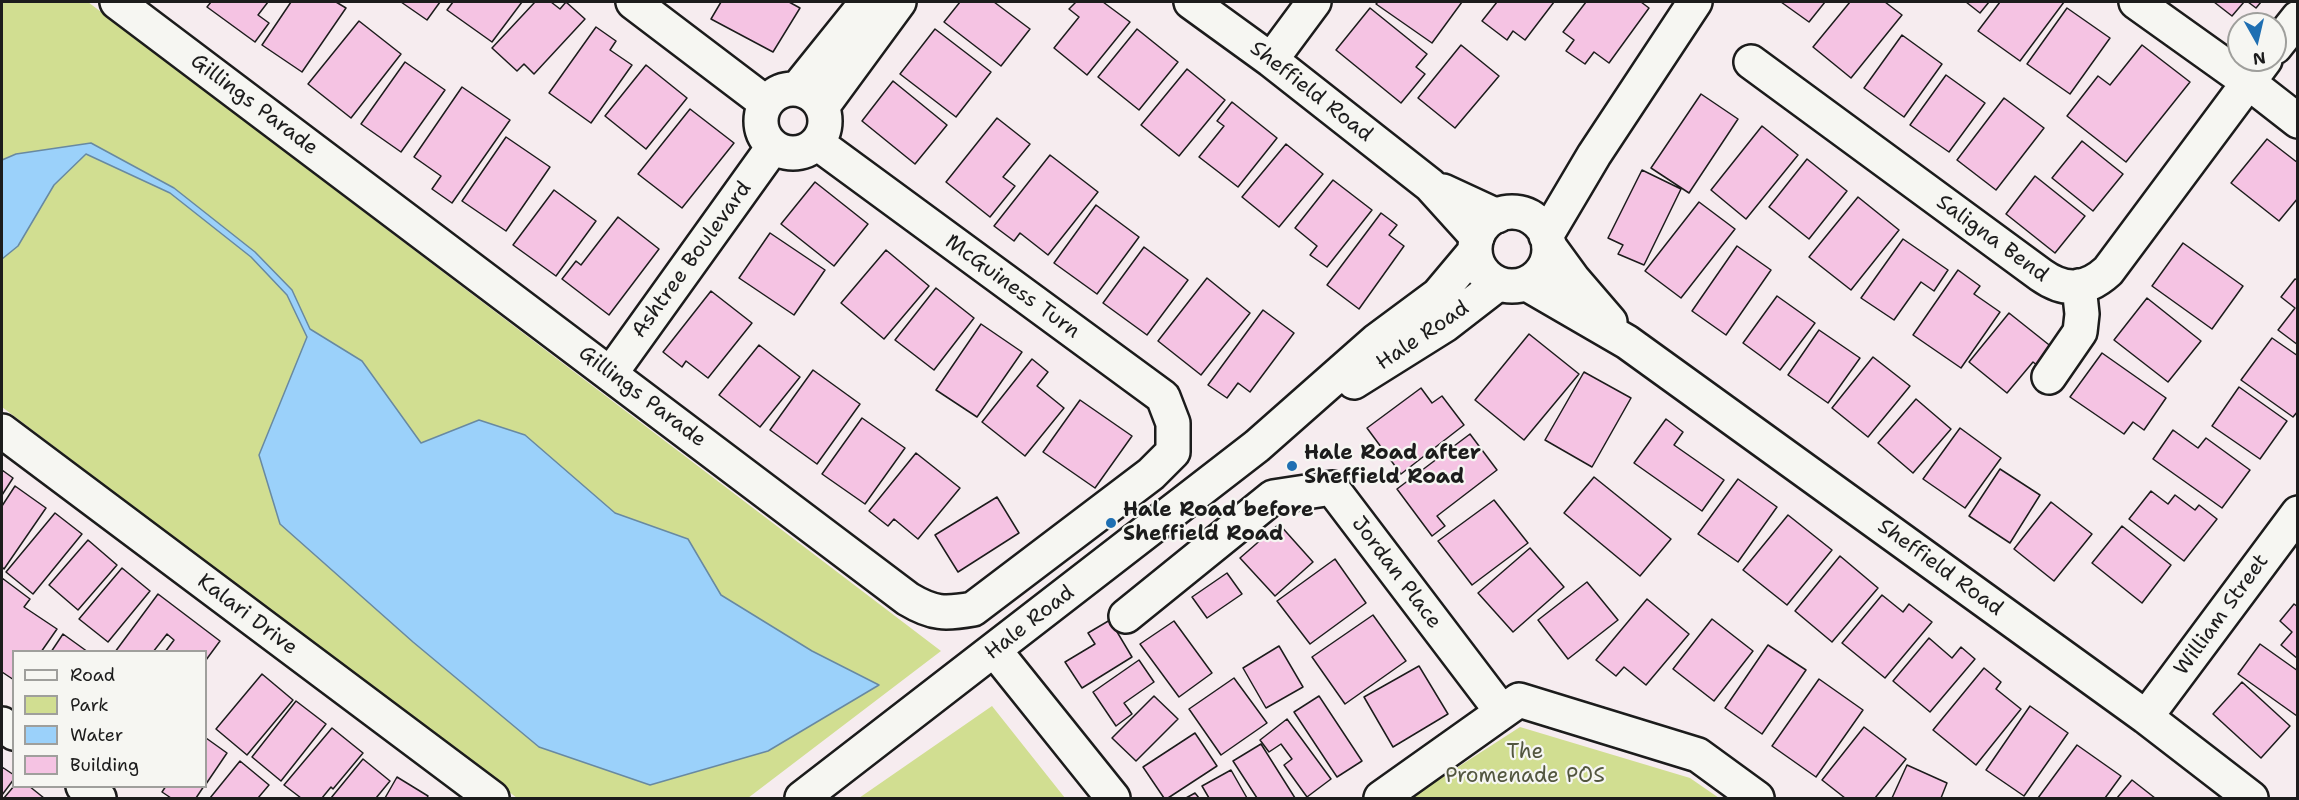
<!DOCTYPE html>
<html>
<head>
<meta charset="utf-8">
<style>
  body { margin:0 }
  #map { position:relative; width:2299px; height:800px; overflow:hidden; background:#f6ecef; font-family:"Shantell Sans",sans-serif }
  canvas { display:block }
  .frame { position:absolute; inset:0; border:3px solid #1c1c1c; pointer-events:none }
  .legend { position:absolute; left:12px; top:650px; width:195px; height:138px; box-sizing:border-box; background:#f6f6f2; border:2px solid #9f9f9c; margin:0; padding:8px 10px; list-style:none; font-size:18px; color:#1c1c1c }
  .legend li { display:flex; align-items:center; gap:12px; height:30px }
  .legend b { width:30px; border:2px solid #9f9f9c }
  .north { position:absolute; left:2227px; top:12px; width:60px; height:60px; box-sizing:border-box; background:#f6f6f2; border:2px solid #9f9f9c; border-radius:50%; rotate:172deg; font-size:16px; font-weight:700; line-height:24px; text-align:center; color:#1c1c1c }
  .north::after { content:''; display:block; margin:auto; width:21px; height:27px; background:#1f6fb2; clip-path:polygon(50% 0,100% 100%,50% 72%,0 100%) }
</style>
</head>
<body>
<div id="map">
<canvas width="2299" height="800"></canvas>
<div class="frame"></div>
<ul class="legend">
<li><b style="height:8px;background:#f6f6f2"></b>Road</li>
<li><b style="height:16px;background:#d1de91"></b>Park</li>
<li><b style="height:16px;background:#9bd1fa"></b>Water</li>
<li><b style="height:16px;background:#f5c3e3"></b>Building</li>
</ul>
<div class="north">N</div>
</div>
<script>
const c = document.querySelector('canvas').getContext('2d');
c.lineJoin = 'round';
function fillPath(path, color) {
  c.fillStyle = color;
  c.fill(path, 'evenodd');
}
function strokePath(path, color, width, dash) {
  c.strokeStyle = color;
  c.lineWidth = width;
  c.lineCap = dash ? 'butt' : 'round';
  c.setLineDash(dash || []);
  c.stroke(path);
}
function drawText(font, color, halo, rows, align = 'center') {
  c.font = font + ' "Shantell Sans",sans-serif';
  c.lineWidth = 4.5;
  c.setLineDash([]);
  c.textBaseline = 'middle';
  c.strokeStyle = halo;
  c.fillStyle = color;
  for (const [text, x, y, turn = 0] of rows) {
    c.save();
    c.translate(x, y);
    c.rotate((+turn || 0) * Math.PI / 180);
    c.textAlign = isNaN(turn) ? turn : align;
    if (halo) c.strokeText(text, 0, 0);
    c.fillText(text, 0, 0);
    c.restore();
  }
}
fillPath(new Path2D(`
  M2,2H88L941,651L748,798H517L2,407Z
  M992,706L1065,798H859Z
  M1520,727L1690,778L1719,798H1410Z`), '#d1de91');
const water = new Path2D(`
  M91,143L174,188L255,252L292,290L310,329L362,361L421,443L479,420L525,435L615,513L688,539L721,595L812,651L879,685L768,751L650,785L539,747L413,642L280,524L259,455L307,337L287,295L251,257L170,193L86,154L54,185L18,246L2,259V160L16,154Z`);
fillPath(water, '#9bd1fa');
strokePath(water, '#6889a1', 1.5);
const building = new Path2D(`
  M211,2H268L258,15L269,23L255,42L207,7Z
  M291,2H336L346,8L302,72L262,45Z
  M401,2H440L427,20Z
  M453,2H522L492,42L447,10Z
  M535,2H551L560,9L566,2L585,19L534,74L524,64L517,71L492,48Z
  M721,2H789L800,8L773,52L711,19Z
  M960,2H994L1030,29L1001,66L944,22Z
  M1076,2H1103L1130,22L1087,75L1054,48L1079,17L1069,9Z
  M1378,2H1462L1432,43L1376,4Z
  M1497,2H1554L1525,40L1513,31L1507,40L1482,21Z
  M1586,2H1641L1649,8L1609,63L1594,52L1585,64L1566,51L1574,40L1563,32Z
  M1781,2H1825L1809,22Z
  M1850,2H1885L1902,15L1851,78L1813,47Z
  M1966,2H1989L1980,13Z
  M2000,2H2064L2020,61L1978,31Z
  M2214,2H2244L2232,16Z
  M2248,2H2261L2256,8Z
  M1370,8L1427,54L1416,67L1425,74L1401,103L1336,50Z
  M2067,8L2110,38L2070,94L2027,64Z
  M359,21L401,54L351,118L308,84Z
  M596,27L616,41L610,50L632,65L591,123L549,93Z
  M935,29L991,72L956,117L900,74Z
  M1137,29L1178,62L1139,110L1098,77Z
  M1902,35L1942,64L1904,117L1864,88Z
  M1461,45L1499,76L1455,128L1418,98Z
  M2142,45L2190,82L2126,162L2067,116L2098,76L2110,85Z
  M405,62L445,90L401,152L361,124Z
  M646,65L687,98L646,149L605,116Z
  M1187,69L1225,100L1179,156L1141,125Z
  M1946,75L1985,103L1949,152L1910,125Z
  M893,81L947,125L915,164L862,121Z
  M462,87L510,120L452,203L432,189L441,176L414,157Z
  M1701,94L1738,119L1689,193L1651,168Z
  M2004,98L2044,128L1996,190L1957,160Z
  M1232,102L1277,138L1238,187L1199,157L1224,126L1217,121Z
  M690,109L734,143L682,208L638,174Z
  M997,118L1030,144L1003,177L1015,186L990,217L946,182Z
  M1762,126L1798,155L1746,219L1711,190Z
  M506,137L550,167L506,231L462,201Z
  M2267,139L2298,163V198L2279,221L2231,183Z
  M2082,141L2123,174L2093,211L2052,178Z
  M1286,144L1323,174L1279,227L1242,197Z
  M1050,155L1098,192L1048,255L1020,233L1014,241L994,226Z
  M1807,159L1847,191L1809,239L1769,207Z
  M1642,170L1681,189L1644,265L1618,254L1623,245L1608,238Z
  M2035,176L2085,216L2055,253L2006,214Z
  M1333,180L1372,210L1327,267L1310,255L1317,246L1295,228Z
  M815,182L868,224L834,266L781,224Z
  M554,190L596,221L556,276L513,245Z
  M1858,197L1899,230L1851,290L1809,257Z
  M1699,202L1735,229L1681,298L1645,271Z
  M1096,205L1139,237L1097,294L1054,263Z
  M1381,213L1397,225L1389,235L1404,246L1359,309L1327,285Z
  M618,217L659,249L609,315L562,279L576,261L581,265Z
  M770,233L825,270L794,315L739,278Z
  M1903,239L1948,270L1934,291L1921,282L1894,320L1861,298Z
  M2183,243L2243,286L2212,329L2152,286Z
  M1737,246L1771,270L1726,335L1692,311Z
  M1144,247L1188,280L1147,335L1103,303Z
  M886,250L929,286L884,339L841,303Z
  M1958,270L1980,286L1974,294L2000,312L1961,368L1913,335Z
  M1207,278L1250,313L1201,375L1158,341Z
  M2295,279L2298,280V345L2278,330L2295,308L2281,297Z
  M936,288L974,318L934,370L895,340Z
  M711,291L752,323L708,378L686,361L682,367L663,352Z
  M1777,296L1815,323L1780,370L1743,343Z
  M2147,298L2201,341L2168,382L2114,340Z
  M1263,310L1294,333L1250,392L1238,383L1227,398L1208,385Z
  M2009,313L2053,348L2038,366L2033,362L2007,393L1969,362Z
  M981,324L1022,352L977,417L936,390Z
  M1819,330L1860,358L1828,403L1788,375Z
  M1529,334L1579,374L1524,440L1475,400Z
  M2272,338L2298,356V411L2293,417L2241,380Z
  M759,345L800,377L760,427L719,395Z
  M2102,353L2166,398L2144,430L2133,422L2124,434L2070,397Z
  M1873,357L1910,386L1868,437L1832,408Z
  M1032,359L1048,372L1037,386L1064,408L1025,456L982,422Z
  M813,370L860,404L817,464L770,430Z
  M1584,372L1631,398L1592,467L1545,440Z
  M2239,387L2287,421L2260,459L2212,426Z
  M1421,388L1432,403L1442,396L1464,425L1401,474L1367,428Z
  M1916,399L1951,429L1913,473L1878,443Z
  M1080,400L1132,436L1095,488L1043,452Z
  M862,418L905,448L865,504L822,474Z
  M1666,419L1683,432L1674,445L1724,480L1702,511L1634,463Z
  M1960,428L2001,458L1965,508L1923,479Z
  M2173,430L2198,448L2206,438L2250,470L2222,508L2153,459Z
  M1470,434L1497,470L1437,516L1445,526L1432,536L1397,489Z
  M916,453L960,488L918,539L894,519L888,526L869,511Z
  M2000,469L2040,495L2010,543L1969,516Z
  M2,470L13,478L2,495Z
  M1594,477L1671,539L1640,576L1564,513Z
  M1738,479L1777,507L1738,562L1698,534Z
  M15,486L46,508L4,569L2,567V506Z
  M2151,491L2168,504L2175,495L2195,510L2199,505L2217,519L2184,561L2129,519Z
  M997,497L1019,533L958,572L935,535Z
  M1494,500L1528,543L1472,585L1438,541Z
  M2051,502L2092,534L2054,581L2014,549Z
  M55,513L82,534L33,594L6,572Z
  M1788,515L1832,550L1787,605L1743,570Z
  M1279,524L1313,562L1275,596L1240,558Z
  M2122,526L2171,565L2142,603L2092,563Z
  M88,540L117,565L78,610L49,585Z
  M1530,548L1564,587L1513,632L1478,593Z
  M1840,556L1878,588L1832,642L1795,611Z
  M1335,559L1366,603L1310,644L1277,601Z
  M122,568L150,591L108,642L79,619Z
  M1227,573L1242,594L1207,618L1192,597Z
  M2,578L30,599L24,607L57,629L41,652H14V680L2,672Z
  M1587,582L1618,620L1568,659L1538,620Z
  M158,594L220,641L206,660V652H165L174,640L167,634L153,652H115Z
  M1882,595L1903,612L1909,604L1932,622L1885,678L1842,643Z
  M1647,599L1689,634L1646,685L1624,667L1616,676L1596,660Z
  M2294,604L2298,607V659L2281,645L2292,632L2280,621Z
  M1373,615L1406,661L1345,704L1312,657Z
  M1712,619L1753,651L1714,701L1673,669Z
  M1110,620L1132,657L1082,688L1065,662L1095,644L1088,633Z
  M1174,621L1212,673L1179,697L1140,644Z
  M63,634L88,652H51Z
  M1929,638L1952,658L1961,647L1975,659L1930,712L1893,681Z
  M2260,644L2298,671L2297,716L2238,674Z
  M1768,645L1806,670L1762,734L1725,708Z
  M1279,646L1303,687L1266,708L1243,668Z
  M1139,660L1154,682L1124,703L1132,714L1116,726L1093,692Z
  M1419,666L1448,714L1393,747L1364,697Z
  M1984,668L2001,682L1996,689L2021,709L1976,765L1933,730Z
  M262,674L293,700L247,755L216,729Z
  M1234,678L1267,723L1221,755L1189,709Z
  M1819,679L1863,710L1816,777L1772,746Z
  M2242,682L2290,726L2261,758L2213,714Z
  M1154,696L1178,719L1136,761L1112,738Z
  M1319,696L1362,761L1337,777L1294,712Z
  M296,701L326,724L281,781L252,757Z
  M2030,706L2068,733L2024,796L1986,770Z
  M1287,719L1331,779L1307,797L1284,765L1292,759L1281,744L1269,752L1260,740Z
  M1864,727L1906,759L1875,798H1845L1822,780Z
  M332,728L363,753L333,789L331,787L322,798H301L284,785Z
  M1195,733L1217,766L1168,798H1164L1143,767Z
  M206,738L227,753L206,784Z
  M1261,744L1295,798H1257L1233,761Z
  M2077,745L2121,776L2105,798H2038Z
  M363,759L390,781L376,798H331Z
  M240,761L269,785L258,798H210Z
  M1907,765L1947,783L1941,798H1892Z
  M2,767L14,775V779L2,795Z
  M1231,770L1247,798H1209L1202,786Z
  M397,777L428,796L427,798H385Z
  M2132,780L2155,798H2117Z
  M14,786H29L44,798H4Z
  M166,786H204L196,798H171L162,792Z
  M1195,793L1199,798H1186Z`);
fillPath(building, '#f5c3e3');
strokePath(building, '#1c1c1c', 1.5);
const minor = new Path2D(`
  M117,2L908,599C933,614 945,614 973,609L1151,474L1173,452V423L1163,397L817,143
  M633,2L766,103
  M1191,2L1271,60L1430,185L1477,237
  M2136,2L2248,82L2298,121
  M2275,47L2298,18
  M1271,60L1314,2
  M1751,62L2041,275C2065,292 2086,291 2108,271L2265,60
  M761 121a32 32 0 1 1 64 0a32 32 0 1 1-64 0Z
  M797,89L867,2
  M822,107L899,2
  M1443,191L1497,216
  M1549,246L1573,279L1610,322
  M1527,284L1627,342L2146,717L2251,798
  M611,373L773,147
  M2049,377L2080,332L2082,314L2079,286
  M2,431L492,798
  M1126,616L1273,497L1332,488L1502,712
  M995,651L1113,798
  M2146,717L2298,513
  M2,724L14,733
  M83,786L99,798
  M1381,798L1519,700L1698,755L1757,798`);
const major = new Path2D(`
  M1475 249a37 37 0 1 1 74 0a37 37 0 1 1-74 0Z
  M1546,236L1594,155L1695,2
  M1354,382L1445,325L1498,284
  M802,798L1257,446L1376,341L1438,295L1475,251`);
strokePath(minor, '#1c1c1c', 38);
strokePath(major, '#1c1c1c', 38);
strokePath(minor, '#f6f6f2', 33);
strokePath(major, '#f6f6f2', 33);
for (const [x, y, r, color] of [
  [1292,466,6,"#1f6fb2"],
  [1111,523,6,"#1f6fb2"]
]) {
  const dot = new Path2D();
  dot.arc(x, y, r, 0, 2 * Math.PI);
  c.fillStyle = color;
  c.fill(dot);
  strokePath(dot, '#f6f6f2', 2);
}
drawText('21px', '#1c1c1c', '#f6f6f2', [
  ["Sheffield Road",1311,92,38],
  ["Gillings Parade",254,105,37],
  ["Saligna Bend",1992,239,36],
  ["Ashtree Boulevard",692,260,-54],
  ["McGuiness Turn",1012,287,36],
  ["Hale Road",1423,336,-34],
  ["Gillings Parade",642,397,37],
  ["Sheffield Road",1940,568,36],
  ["Jordan Place",1396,573,53],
  ["Kalari Drive",247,615,37],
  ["William Street",2222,615,-54],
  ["Hale Road",1030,623,-38]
]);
drawText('bold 21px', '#1c1c1c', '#f6f6f2', [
  ["Hale Road after",1304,454],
  ["Sheffield Road",1304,478],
  ["Hale Road before",1123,511],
  ["Sheffield Road",1123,535]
], 'left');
drawText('21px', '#52563f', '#f6f6f2', [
  ["The",1525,753],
  ["Promenade POS",1525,777]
]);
</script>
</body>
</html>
